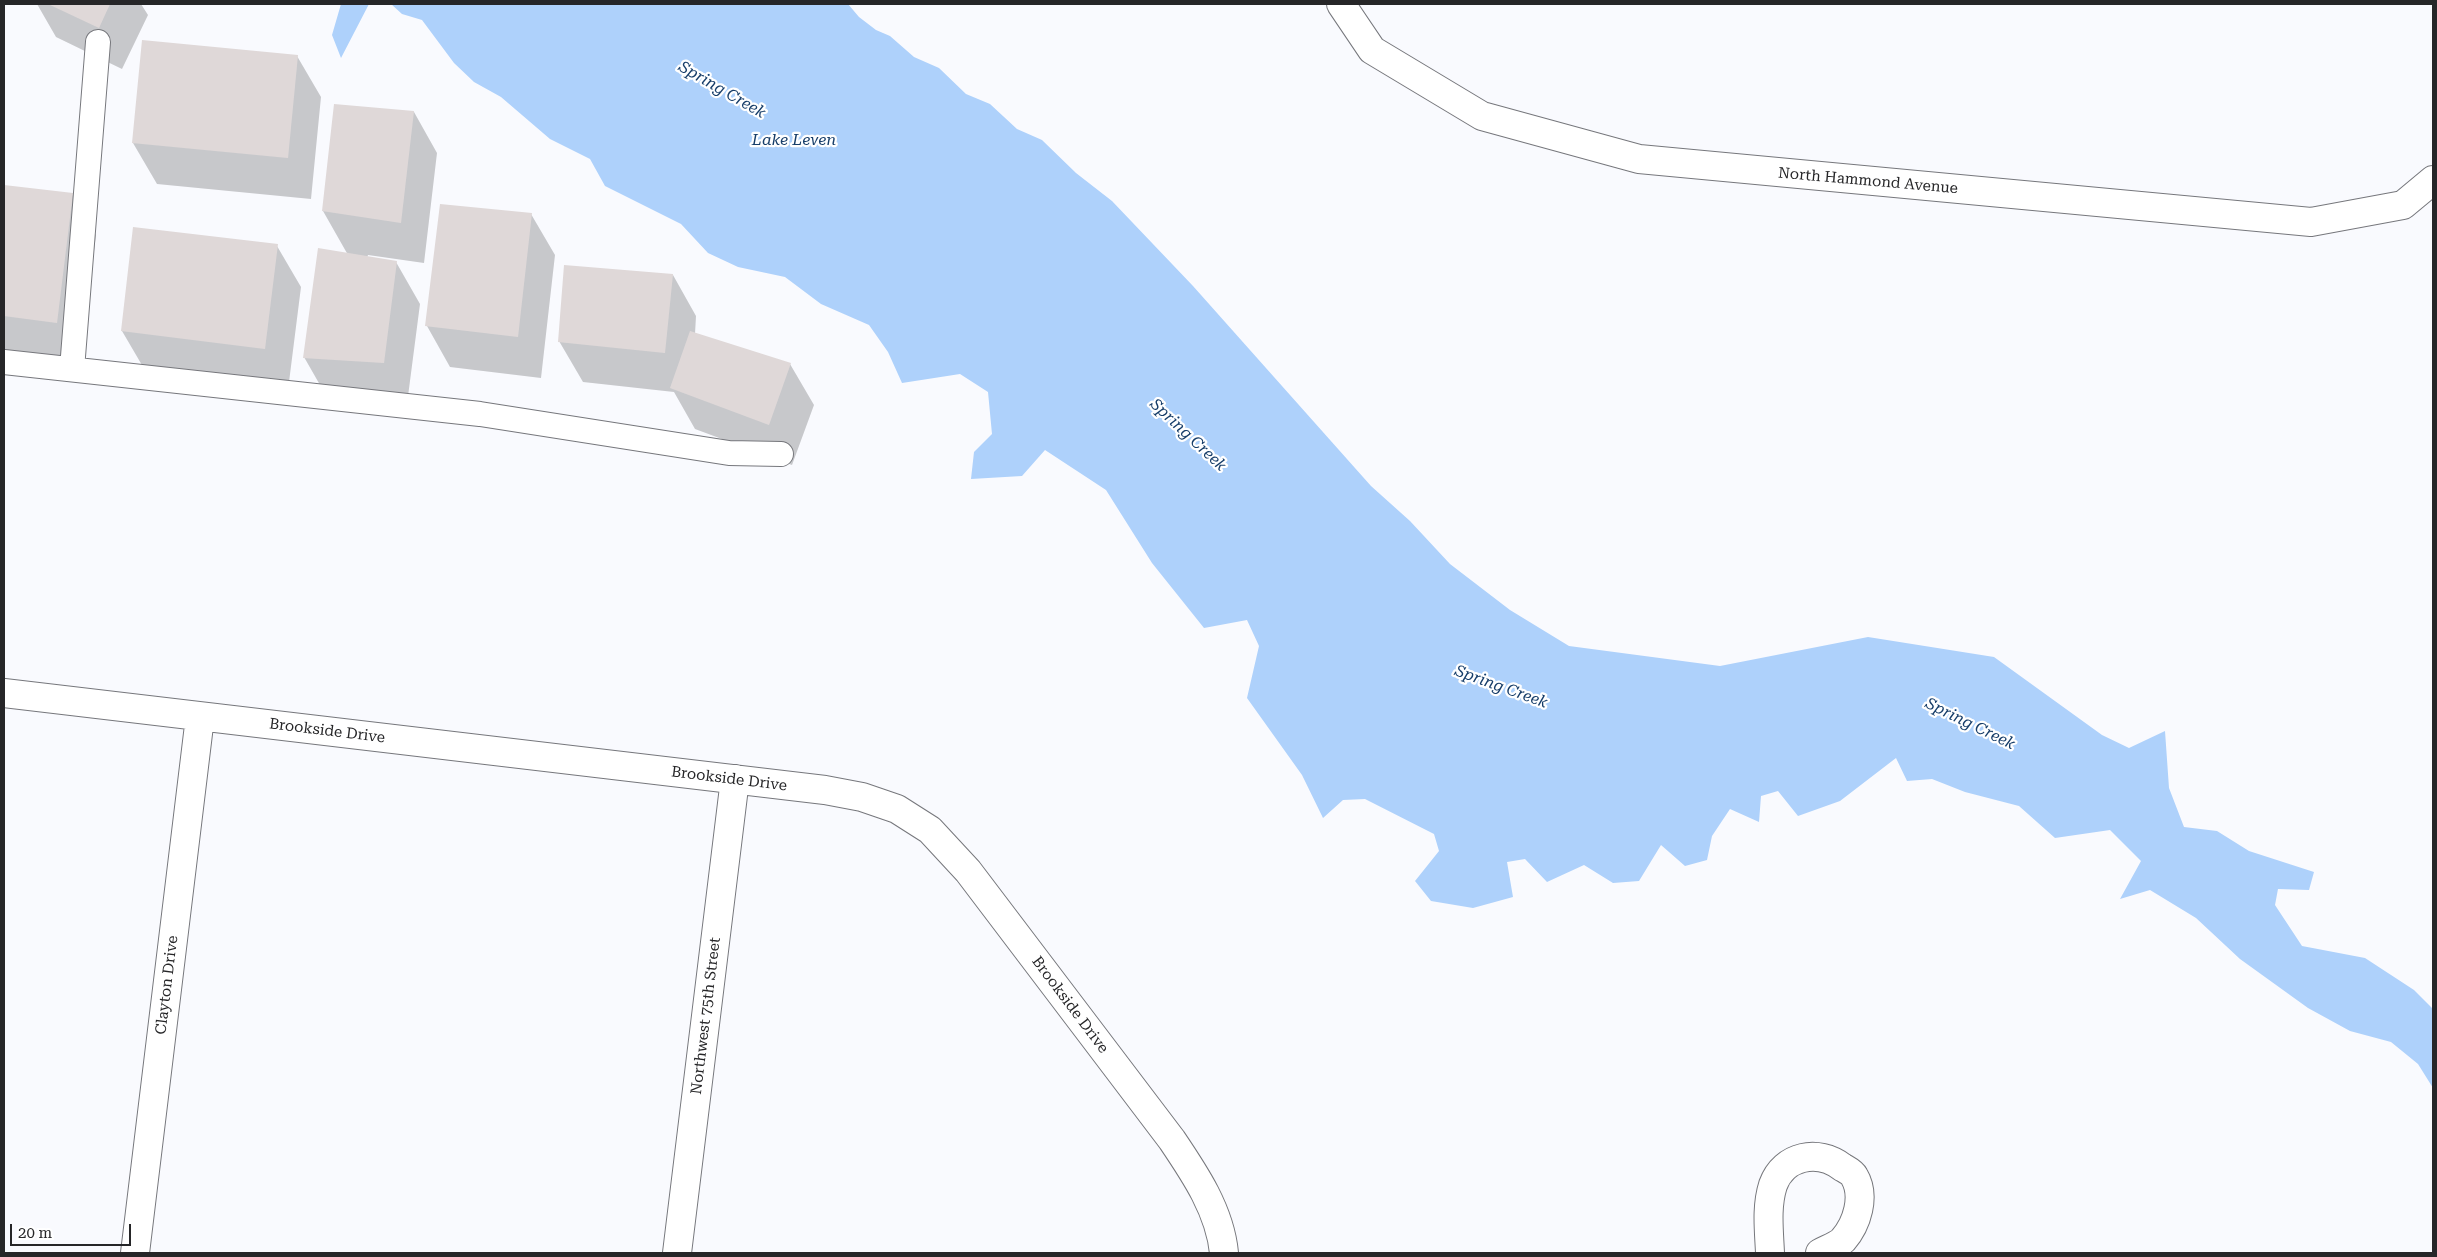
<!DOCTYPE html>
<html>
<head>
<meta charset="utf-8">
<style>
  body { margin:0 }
  #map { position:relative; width:2437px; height:1257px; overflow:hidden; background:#f9fafe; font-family:"Roboto Serif",serif }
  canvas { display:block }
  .frame { position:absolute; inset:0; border:5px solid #262628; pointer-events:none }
  .scale { position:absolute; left:10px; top:1224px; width:121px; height:22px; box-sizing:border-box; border:2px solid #262628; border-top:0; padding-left:6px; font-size:15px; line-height:18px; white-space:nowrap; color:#262628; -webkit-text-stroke:4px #fff; paint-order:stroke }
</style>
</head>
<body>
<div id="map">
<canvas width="2437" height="1257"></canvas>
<div class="frame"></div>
<div class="scale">20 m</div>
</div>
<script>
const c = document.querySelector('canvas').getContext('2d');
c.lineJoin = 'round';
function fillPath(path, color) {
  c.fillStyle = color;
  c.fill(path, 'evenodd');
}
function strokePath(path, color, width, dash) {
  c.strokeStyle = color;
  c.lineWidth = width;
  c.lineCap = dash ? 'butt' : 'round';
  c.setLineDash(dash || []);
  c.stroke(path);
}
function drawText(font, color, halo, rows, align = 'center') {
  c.font = font + ' "Roboto Serif",serif';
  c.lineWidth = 4.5;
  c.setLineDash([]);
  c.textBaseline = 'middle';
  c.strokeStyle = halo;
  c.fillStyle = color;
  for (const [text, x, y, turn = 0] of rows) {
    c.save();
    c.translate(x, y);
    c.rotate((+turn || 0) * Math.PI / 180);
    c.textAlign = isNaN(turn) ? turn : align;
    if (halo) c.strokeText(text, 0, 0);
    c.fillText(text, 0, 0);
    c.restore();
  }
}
fillPath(new Path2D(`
  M341,4H369L341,58L332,35Z
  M370,4H848L859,17L876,30L890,36L914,57L939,68L966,94L990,104L1017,129L1042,140L1076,173L1112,201L1193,286L1371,486L1410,521L1450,564L1510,610L1569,646L1720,666L1868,637L1994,657L2102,735L2129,748L2165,731L2169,788L2184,827L2217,831L2249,851L2314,872L2309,890L2278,889L2275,905L2302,946L2365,958L2414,990L2433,1009V1088L2418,1064L2391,1042L2350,1031L2308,1008L2240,959L2196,918L2150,890L2120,899L2141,861L2110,830L2055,838L2019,806L1965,792L1932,779L1907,781L1896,758L1840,801L1798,816L1778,791L1761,796L1759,822L1730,809L1712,836L1707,860L1685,866L1661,845L1639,881L1613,883L1584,865L1547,882L1525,859L1507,862L1513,897L1473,908L1431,901L1415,881L1439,851L1434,834L1365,799L1343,800L1323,818L1302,775L1247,698L1259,646L1247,620L1204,628L1152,563L1106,490L1045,450L1022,476L971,479L974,452L992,434L988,392L960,374L902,383L888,352L869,325L821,304L785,277L738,267L708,253L681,224L605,186L590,159L550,139L501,97L474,82L454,63L422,20L402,14L391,4Z`), '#aed1fb');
fillPath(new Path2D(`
  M37,4H141L148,15L122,69L56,37Z
  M297,56L321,97L311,199L157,184L133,143Z
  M335,106L414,112L437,153L424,263L368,255L367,258L396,262L420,304L407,404L328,399L304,357L348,255L323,211Z
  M4,186L72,194L96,235L80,364L4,354Z
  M531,214L555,255L541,378L450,367L427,326Z
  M134,228L277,246L301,287L288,390L146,372L122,331Z
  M673,275L696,316L695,334L790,364L814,405L792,465L695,429L674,392L583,382L559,341Z`), '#0003');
fillPath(new Path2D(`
  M48,4H110L99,28Z
  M142,40L298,55L288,158L132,143Z
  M334,104L414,111L401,223L322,211Z
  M4,185L73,193L57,323L4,316Z
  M440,204L532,213L518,337L425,326Z
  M133,227L278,244L265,349L121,331Z
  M318,248L397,261L384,363L303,358Z
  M564,265L673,274L665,353L558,342Z
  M690,331L791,363L769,425L670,388Z`), '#dfd8d8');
const service = new Path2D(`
  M4,362L480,414L729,453L781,454
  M72,369L98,42`);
const minor = new Path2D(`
  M1341,4L1372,50L1482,116L1639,159L2311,222L2403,205L2433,180
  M4,693L825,790L862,797L897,809L930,830L968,871L1172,1140C1195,1174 1220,1211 1224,1253
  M135,1253L200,717
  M677,1253L735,779
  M1770,1253C1769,1230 1766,1207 1773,1185C1784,1155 1818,1149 1842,1167C1845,1169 1852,1172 1854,1176C1866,1196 1857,1224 1843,1240C1837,1246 1827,1249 1820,1253`);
strokePath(service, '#76777c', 26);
strokePath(minor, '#76777c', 30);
strokePath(service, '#fff', 24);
strokePath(minor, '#fff', 28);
drawText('15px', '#262628', '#fff', [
  ["North Hammond Avenue",1868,181,5],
  ["Brookside Drive",327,731,7],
  ["Brookside Drive",729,779,7],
  ["Clayton Drive",167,985,-83],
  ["Brookside Drive",1070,1005,53],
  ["Northwest 75th Street",706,1016,-83]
]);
drawText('italic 16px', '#163d69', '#fff', [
  ["Spring Creek",722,90,30],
  ["Lake Leven",794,140],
  ["Spring Creek",1188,435,43],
  ["Spring Creek",1501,687,20],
  ["Spring Creek",1970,724,26]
]);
</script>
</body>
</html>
